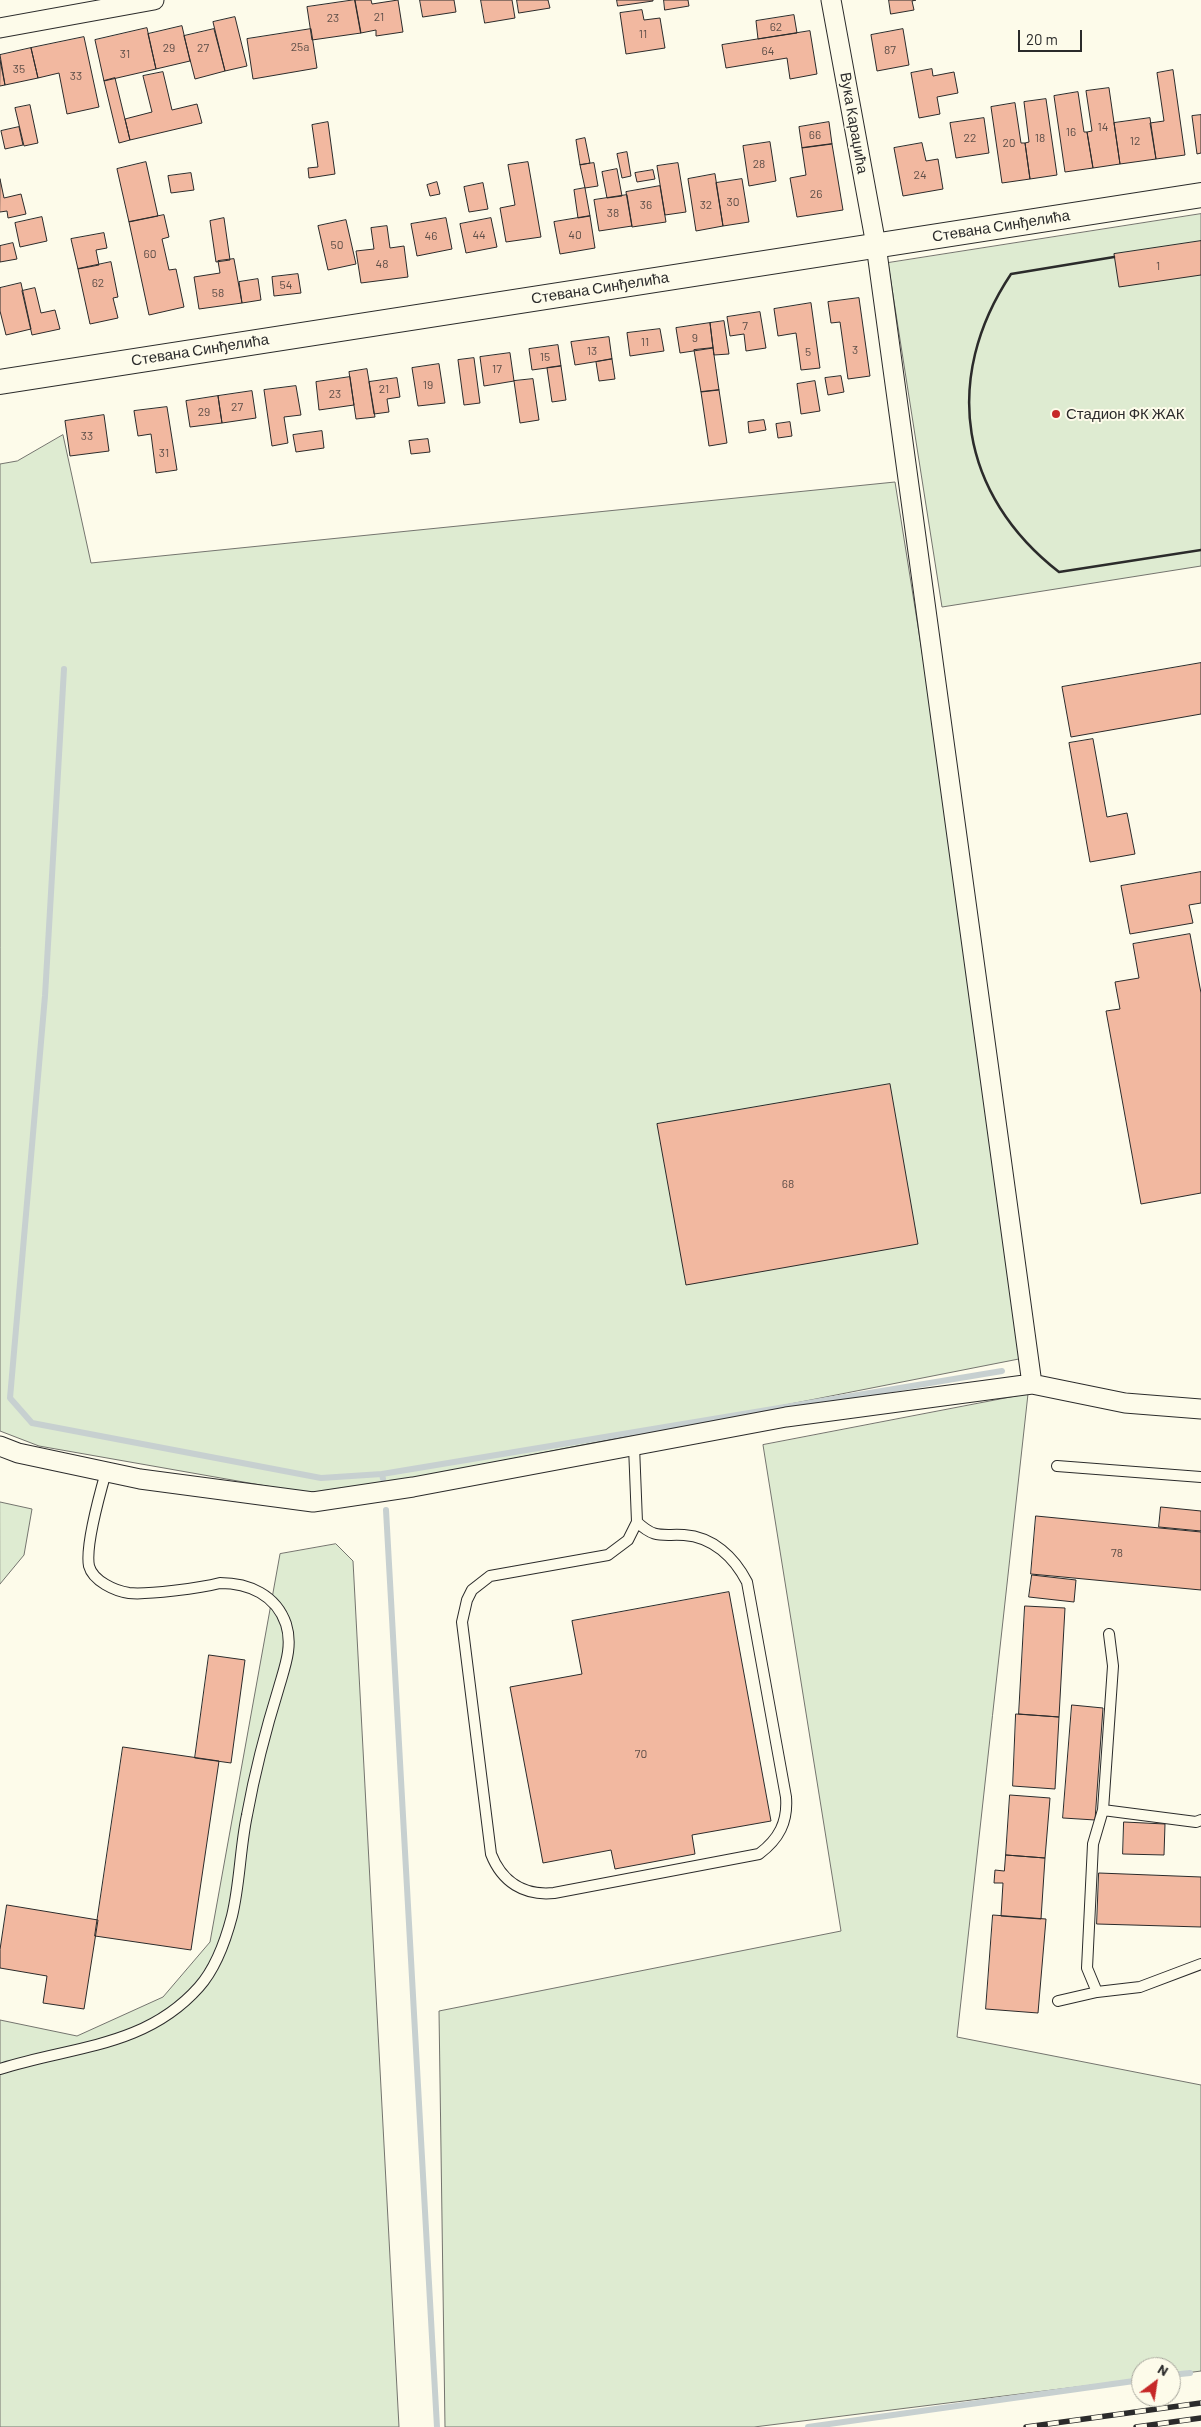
<!DOCTYPE html>
<html>
<head>
<meta charset="utf-8">
<style>
  body { margin:0 }
  #map { position:relative; width:1201px; height:2427px; overflow:hidden; background:#fdfbea; font-family:Barlow,sans-serif }
  canvas { display:block }
  .north { position:absolute; left:1131px; top:2357px; width:50px; height:50px; box-sizing:border-box; background:#fdfbea; border:1px solid #a9a89e; border-radius:50%; rotate:31deg; font-size:14px; font-weight:700; line-height:20px; text-align:center; color:#2b2b2b }
  .north::after { content:''; display:block; margin:auto; width:18px; height:22px; background:#c62828; clip-path:polygon(50% 0,100% 100%,50% 72%,0 100%) }
  .scale { position:absolute; left:1018px; top:30px; width:64px; height:22px; box-sizing:border-box; border:2px solid #2b2b2b; border-top:0; padding-left:6px; font-size:15px; line-height:18px; white-space:nowrap; color:#2b2b2b; -webkit-text-stroke:4px #fdfbea; paint-order:stroke }
</style>
</head>
<body>
<div id="map">
<canvas width="1201" height="2427"></canvas>
<div class="north">N</div>
<div class="scale">20 m</div>
</div>
<script>
const c = document.querySelector('canvas').getContext('2d');
c.lineJoin = 'round';
function fillPath(path, color) {
  c.fillStyle = color;
  c.fill(path, 'evenodd');
}
function strokePath(path, color, width, dash) {
  c.strokeStyle = color;
  c.lineWidth = width;
  c.lineCap = dash ? 'butt' : 'round';
  c.setLineDash(dash || []);
  c.stroke(path);
}
function drawText(font, color, halo, rows, align = 'center') {
  c.font = font + ' Barlow,sans-serif';
  c.lineWidth = 4;
  c.setLineDash([]);
  c.textBaseline = 'middle';
  c.strokeStyle = halo;
  c.fillStyle = color;
  for (const [text, x, y, turn = 0] of rows) {
    c.save();
    c.translate(x, y);
    c.rotate((+turn || 0) * Math.PI / 180);
    c.textAlign = isNaN(turn) ? turn : align;
    if (halo) c.strokeText(text, 0, 0);
    c.fillText(text, 0, 0);
    c.restore();
  }
}
const green = new Path2D(`
  M1201,214V566L942,607L888,263Z
  M63,435L91,563L895,482L1034,1356L323,1496L39,1446L0,1431V464L17,461Z
  M1028,1394L957,2037L1201,2085V2371L1171,2375V2367H1141V2379L754,2427H445L439,2011L841,1931L763,1445Z
  M0,1502L32,1509L24,1555L0,1584Z
  M336,1544L353,1561L399,2427H0V2020L77,2036L163,1997L210,1942L280,1554Z`);
fillPath(green, '#deebd1');
strokePath(green, '#74746e', 1);
strokePath(new Path2D(`
  M64,669L45,996L10,1398L32,1423L321,1478L382,1474L383,1479
  M382,1474L1002,1371
  M386,1510L437,2427
  M1171,2375L1190,2373
  M808,2427L1141,2380`), '#c7d0d0', 6);
const building = new Path2D(`
  M355,0L361,33L312,40L307,7Z
  M355,0H371L372,4L398,0L403,32L376,36V30L361,33Z
  M420,0H454L456,12L423,17Z
  M481,0H512L515,18L485,23Z
  M517,0H548L550,8L519,13Z
  M617,0H653V1L618,6Z
  M664,0H688L689,6L665,10Z
  M889,0H916L912,1L914,10L891,14Z
  M642,10L644,20L660,18L665,48L626,54L620,13Z
  M794,15L797,33L758,39L756,21Z
  M235,17L247,66L225,71L213,22Z
  M182,26L190,61L156,69L148,34Z
  M147,28L156,69L104,81L95,40Z
  M214,29L225,71L195,79L184,36Z
  M311,29L317,68L253,79L247,39Z
  M903,29L909,65L877,71L871,35Z
  M810,31L817,74L790,79L787,58L726,68L722,45Z
  M84,37L99,107L67,114L59,73L38,78L31,48Z
  M31,48L38,78L5,85L0,55Z
  M0,60L5,85L0,86Z
  M932,69L933,76L954,72L958,93L937,97L940,114L919,118L911,73Z
  M1173,70L1185,155L1156,159L1150,123L1164,121L1157,73Z
  M163,72L172,110L197,104L202,123L130,140L125,119L152,112L143,76Z
  M115,78L130,140L119,143L104,81Z
  M1109,88L1120,164L1093,168L1087,132L1092,131L1086,91Z
  M1078,92L1084,132H1087L1093,168L1065,172L1054,96Z
  M1046,99L1057,175L1030,179L1025,143L1029,142L1024,102Z
  M1015,103L1021,143H1025L1030,179L1002,183L991,107Z
  M30,105L38,143L24,146L15,108Z
  M1201,115V153L1197,154L1192,116Z
  M984,118L989,153L956,158L950,123Z
  M1150,118L1156,159L1120,164L1114,123Z
  M328,122L335,174L309,178L308,168L318,167L312,125Z
  M829,122L832,144L802,148L799,127Z
  M19,127L23,145L5,149L1,131Z
  M585,138L590,163L580,165L576,140Z
  M770,142L776,181L749,186L743,146Z
  M922,143L926,161L938,159L943,189L903,196L894,148Z
  M832,144L843,210L797,217L790,178L806,175L802,148Z
  M627,152L631,176L622,178L617,154Z
  M146,162L158,216L129,222L117,169Z
  M528,162L541,237L506,242L500,208L515,205L508,165Z
  M594,163L598,186L585,188L580,165Z
  M678,163L686,212L665,215L657,166Z
  M617,169L622,196L607,198L602,172Z
  M653,170L655,179L637,182L635,173Z
  M191,173L194,190L171,193L168,176Z
  M715,174L723,226L696,231L688,179Z
  M0,179L4,198L21,194L26,214L8,218L7,211L0,212Z
  M742,179L749,222L723,226L716,183Z
  M437,182L440,194L430,196L427,185Z
  M483,183L488,209L469,212L464,187Z
  M660,186L666,222L632,227L626,192Z
  M585,188L590,216L578,218L574,190Z
  M627,195L632,226L599,231L594,200Z
  M164,215L169,237L162,239L169,270L176,269L184,307L149,315L129,222Z
  M590,216L595,248L560,254L554,222Z
  M42,217L47,241L20,247L15,223Z
  M224,218L230,260L216,262L210,221Z
  M446,218L452,249L417,256L411,224Z
  M491,218L497,247L466,253L460,224Z
  M346,220L356,264L328,270L318,226Z
  M387,226L390,248L404,246L408,277L361,283L356,251L374,249L371,228Z
  M104,233L107,248L96,250L99,265L78,269L71,239Z
  M1201,241V275L1119,287L1114,254Z
  M13,243L17,259L0,262V246Z
  M234,259L242,303L199,309L194,277L220,273L218,261Z
  M111,262L118,297L113,298L118,318L90,324L78,269Z
  M298,274L301,293L274,296L272,277Z
  M258,279L261,300L242,303L239,282Z
  M21,283L31,329L6,335L0,311V288Z
  M35,288L41,313L55,310L60,329L32,335L22,291Z
  M859,298L870,376L848,379L840,322L831,323L828,302Z
  M811,303L820,368L801,370L796,333L778,336L774,309Z
  M760,312L766,348L746,351L744,334L730,336L727,317Z
  M724,321L729,354L714,355L710,323Z
  M710,323L713,348L680,353L676,328Z
  M660,329L664,351L630,356L627,333Z
  M609,337L612,359L575,365L571,342Z
  M558,345L561,366L532,370L529,349Z
  M713,348L719,390L701,392L694,350Z
  M510,353L514,381L484,386L480,357Z
  M474,358L480,403L464,405L458,360Z
  M612,359L615,379L599,381L596,362Z
  M439,364L445,403L418,406L412,368Z
  M561,366L566,400L552,402L547,368Z
  M367,369L375,417L356,419L349,372Z
  M841,376L844,392L828,395L825,378Z
  M350,377L354,405L319,410L316,382Z
  M397,378L400,397L387,399L389,412L374,414L369,382Z
  M533,379L539,420L520,423L514,381Z
  M815,381L820,411L801,414L797,384Z
  M296,386L301,415L284,417L288,443L272,446L264,390Z
  M719,390L727,443L709,446L701,392Z
  M252,391L256,418L222,423L218,396Z
  M218,396L222,423L190,427L186,401Z
  M167,407L177,470L156,473L151,434L138,436L134,411Z
  M104,415L109,451L70,456L65,421Z
  M764,420L766,430L749,433L748,422Z
  M790,422L792,436L778,438L776,424Z
  M322,431L324,448L296,452L293,435Z
  M428,439L430,452L411,454L409,441Z
  M1201,663V714L1071,737L1062,687Z
  M1093,739L1107,817L1127,813L1135,854L1090,862L1069,743Z
  M1201,872V903L1189,905L1193,923L1130,934L1121,886Z
  M1190,934L1201,993V1193L1141,1204L1106,1011L1120,1009L1115,982L1139,978L1133,944Z
  M890,1084L918,1244L686,1285L657,1124Z
  M1161,1507L1201,1511V1531L1159,1527Z
  M1036,1516L1201,1532V1590L1031,1574Z
  M1032,1575L1076,1580L1074,1602L1029,1597Z
  M729,1592L771,1821L692,1835L695,1854L615,1869L611,1850L543,1863L510,1687L582,1674L572,1621Z
  M1025,1606L1065,1608L1059,1717L1019,1714Z
  M209,1655L245,1660L231,1763L195,1758Z
  M1072,1705L1103,1708L1095,1820L1063,1818Z
  M1016,1714L1059,1717L1055,1789L1013,1786Z
  M123,1747L219,1761L191,1950L95,1936Z
  M1010,1795L1050,1798L1045,1858L1006,1855Z
  M1124,1822L1165,1824L1164,1855L1123,1854Z
  M1006,1855L1045,1858L1041,1919L1001,1916L1003,1883H994L995,1870L1004,1871Z
  M1099,1873L1201,1877V1927L1097,1924Z
  M7,1905L98,1920L84,2009L43,2003L47,1976L0,1968V1950Z
  M993,1915L1046,1919L1038,2013L986,2009Z`);
fillPath(building, '#f2b8a0');
strokePath(building, '#2b2b2b', 1);
const service = new Path2D(`
  M634,1446L637,1522L628,1540L608,1555L490,1576L472,1590L467,1600L462,1622L491,1854C502,1882 524,1896 554,1893L759,1854C779,1839 788,1822 786,1797L747,1582C734,1557 713,1537 684,1535C661,1534 655,1539 637,1522
  M1057,1466L1201,1477
  M1103,1810L1196,1822L1201,1820
  M1097,1992L1087,1968L1093,1844L1103,1810L1113,1666L1109,1634
  M1058,2001L1097,1992L1140,1987L1201,1964
  M0,2069C71,2046 145,2048 199,1987C215,1969 226,1939 232,1916C240,1883 240,1848 247,1815C255,1771 266,1729 279,1687C285,1666 293,1646 286,1624C276,1595 249,1583 220,1583C201,1588 147,1595 129,1593C115,1591 93,1581 89,1566C85,1546 100,1493 106,1472`);
const minor = new Path2D(`
  M831,0L876,245L1032,1384
  M0,28L154,0
  M0,1446L18,1453L140,1479L313,1502L413,1487L786,1417L1032,1384L1125,1403L1201,1409`);
const tertiary = new Path2D(`
  M0,382L1201,195`);
strokePath(service, '#2b2b2b', 12);
strokePath(minor, '#2b2b2b', 21);
strokePath(tertiary, '#2b2b2b', 26);
strokePath(service, '#fdfbea', 10);
strokePath(minor, '#fdfbea', 19);
strokePath(tertiary, '#fdfbea', 24);
const rail = new Path2D(`
  M1026,2427L1201,2403
  M1136,2427L1201,2418`);
strokePath(rail, '#2b2b2b', 5.5);
strokePath(rail, '#fdfbea', 4, [11]);
strokePath(new Path2D(`
  M1114,257L1011,274C941,379 960,495 1059,572L1201,550`), '#2b2b2b', 2.5);
for (const [x, y, r, color] of [
  [1056,414,5,"#c62828"]
]) {
  const dot = new Path2D();
  dot.arc(x, y, r, 0, 2 * Math.PI);
  c.fillStyle = color;
  c.fill(dot);
  strokePath(dot, '#fdfbea', 2);
}
drawText('12px', '#5d4e48', null, [
  ["21",379,17],
  ["23",333,18],
  ["62",776,27],
  ["11",643,34],
  ["25a",300,47],
  ["29",169,48],
  ["27",203,48],
  ["87",890,50],
  ["64",768,51],
  ["31",125,54],
  ["35",19,69],
  ["33",76,76],
  ["14",1103,127],
  ["16",1071,132],
  ["66",815,135],
  ["22",970,138],
  ["18",1040,138],
  ["12",1135,141],
  ["20",1009,143],
  ["28",759,164],
  ["24",920,175],
  ["26",816,194],
  ["30",733,202],
  ["36",646,205],
  ["32",706,205],
  ["38",613,213],
  ["44",479,235],
  ["40",575,235],
  ["46",431,236],
  ["50",337,245],
  ["60",150,254],
  ["48",382,264],
  ["1",1158,266],
  ["62",98,283],
  ["54",286,285],
  ["58",218,293],
  ["7",745,326],
  ["9",695,338],
  ["11",645,342],
  ["3",855,350],
  ["13",592,351],
  ["5",808,352],
  ["15",545,357],
  ["17",497,369],
  ["19",428,385],
  ["21",384,389],
  ["23",335,394],
  ["27",237,407],
  ["29",204,412],
  ["33",87,436],
  ["31",164,453],
  ["68",788,1184],
  ["78",1117,1553],
  ["70",641,1754]
]);
drawText('15px', '#2b2b2b', '#fdfbea', [
  ["Вука Караџића",854,123,80],
  ["Стевана Синђелића",1001,226,-9],
  ["Стевана Синђелића",600,288,-9],
  ["Стевана Синђелића",200,350,-9]
]);
drawText('15px', '#2b2b2b', '#fdfbea', [
  ["Стадион ФК ЖАК",1066,414]
], 'left');
</script>
</body>
</html>
